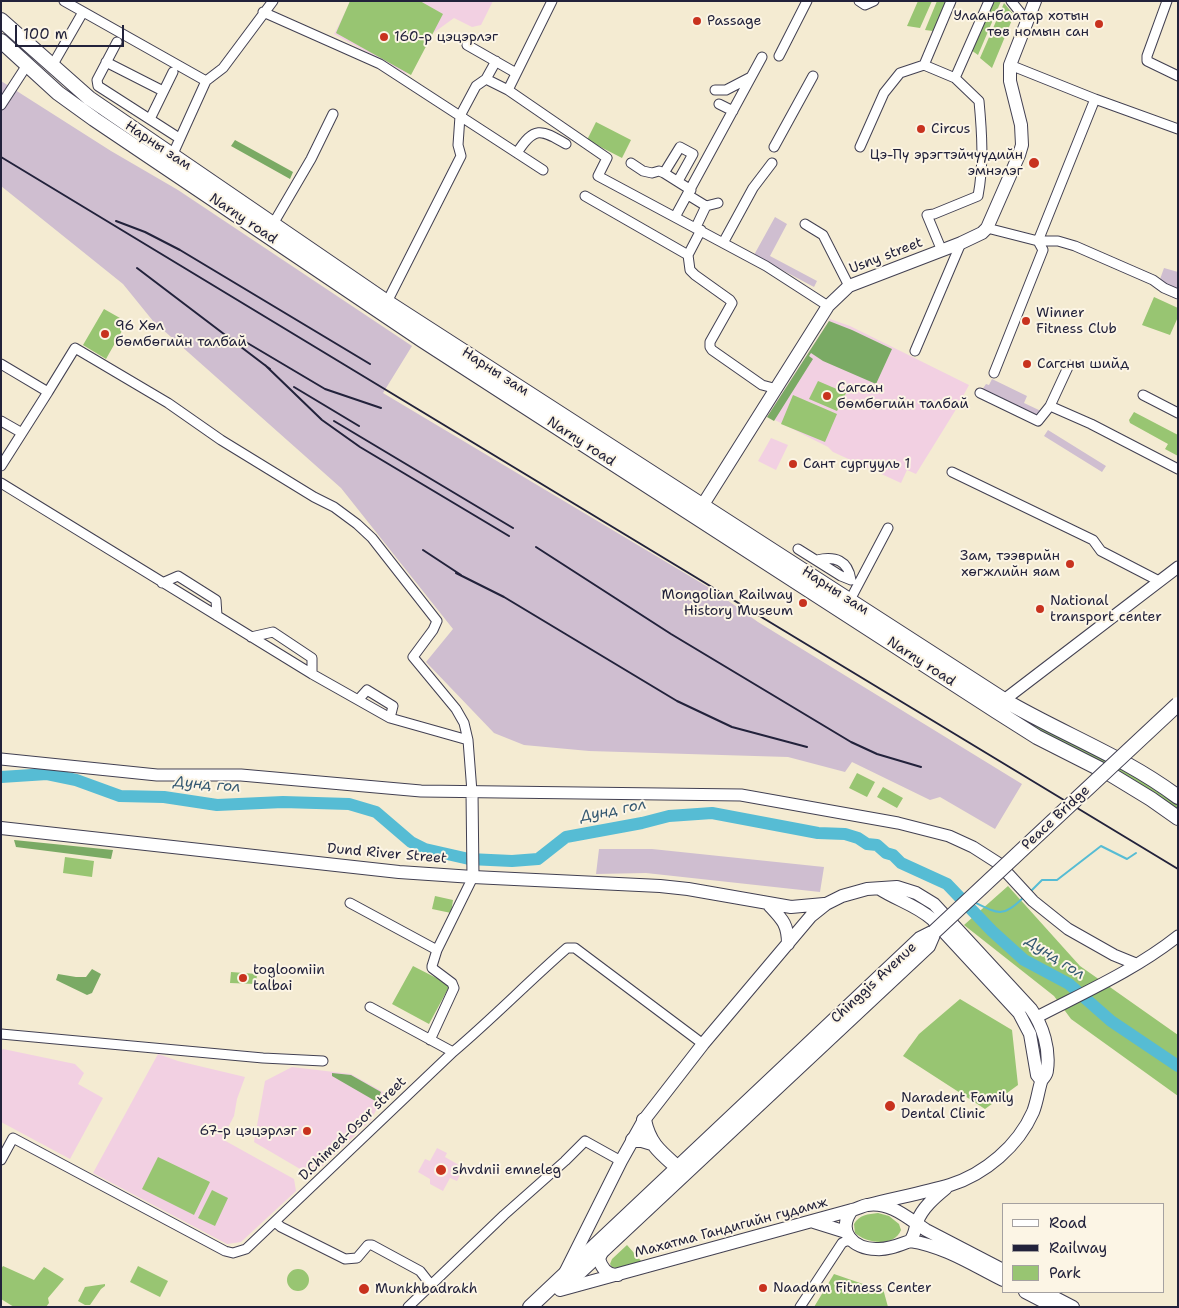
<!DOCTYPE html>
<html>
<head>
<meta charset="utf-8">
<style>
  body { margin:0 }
  #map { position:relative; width:1179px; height:1308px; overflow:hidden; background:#f4ebd2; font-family:"Shantell Sans",sans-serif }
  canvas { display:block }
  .frame { position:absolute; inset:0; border:2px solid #22223b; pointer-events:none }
  .legend { position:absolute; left:1002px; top:1203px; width:162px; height:90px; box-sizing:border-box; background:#fcf5e5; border:1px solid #a5a1a1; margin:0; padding:6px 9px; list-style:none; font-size:15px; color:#22223b }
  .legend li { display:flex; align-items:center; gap:10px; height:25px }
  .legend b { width:25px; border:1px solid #a5a1a1 }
  .scale { position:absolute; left:15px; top:25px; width:109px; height:22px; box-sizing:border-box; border:2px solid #22223b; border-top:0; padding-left:6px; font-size:15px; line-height:18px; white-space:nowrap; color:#22223b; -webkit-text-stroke:4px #fcf5e5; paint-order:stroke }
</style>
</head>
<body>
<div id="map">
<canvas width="1179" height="1308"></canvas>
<div class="frame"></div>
<ul class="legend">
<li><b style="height:6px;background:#fff"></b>Road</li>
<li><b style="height:6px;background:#22223b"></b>Railway</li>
<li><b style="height:14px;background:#98c572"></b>Park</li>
</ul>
<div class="scale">100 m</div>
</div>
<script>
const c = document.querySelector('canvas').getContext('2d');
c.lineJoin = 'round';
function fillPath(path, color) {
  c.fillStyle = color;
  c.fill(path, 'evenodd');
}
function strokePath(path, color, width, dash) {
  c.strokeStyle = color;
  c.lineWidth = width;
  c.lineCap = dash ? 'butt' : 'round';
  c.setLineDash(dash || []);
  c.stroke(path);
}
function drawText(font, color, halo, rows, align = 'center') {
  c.font = font + ' "Shantell Sans",sans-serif';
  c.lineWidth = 4;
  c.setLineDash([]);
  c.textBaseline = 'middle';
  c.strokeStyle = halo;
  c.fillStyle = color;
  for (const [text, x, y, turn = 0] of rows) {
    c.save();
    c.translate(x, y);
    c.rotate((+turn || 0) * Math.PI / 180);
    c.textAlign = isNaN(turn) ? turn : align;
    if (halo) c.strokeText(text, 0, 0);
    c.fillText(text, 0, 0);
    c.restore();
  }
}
fillPath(new Path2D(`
  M351,1H493L481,25L472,27L454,18L425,39L406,74L334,34Z
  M830,319L850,326L969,385L955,411L916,474L907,470L901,483L833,452L828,447L767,416Z
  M771,438L788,445L776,470L758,461Z
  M3,1049L75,1064L84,1073L78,1084L103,1098L70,1159L1,1122V1051Z
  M158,1054L178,1061L245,1077L237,1099L234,1116L222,1139L294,1179L296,1191L241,1242L227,1244L93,1173Z
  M292,1067L351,1074L385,1093L371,1120L312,1176L254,1142L265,1081Z
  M437,1148L447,1153L445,1157L464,1168L457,1181L450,1178L443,1191L430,1184V1179L418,1172L425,1159L430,1161Z`), '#f2d0e2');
fillPath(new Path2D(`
  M1,81L111,151L178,190L412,346L383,393L713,590L758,622L1022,784L995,829L940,797L930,800L852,762L845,772L788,757L589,751L524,745L494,733L426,662L453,629L341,488L153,321L123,284L1,186Z
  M775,217L787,224L770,256L817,281L814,287L754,255Z
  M1164,268L1178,272V289L1159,282Z
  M992,379L1027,396L1024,403L1041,411L1038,417L982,390L986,384L989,385Z
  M1048,430L1106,466L1102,472L1044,436Z
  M599,849H652L824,867L820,892L646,873L596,874Z`), '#cfbed0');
fillPath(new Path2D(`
  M350,1H420L443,14L411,75L336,33Z
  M918,1H932L920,28L907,26Z
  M937,1H946L933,31L925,30Z
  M992,1H1001L978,55L971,50Z
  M1004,3L1014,15L992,68L980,58Z
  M596,122L631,140L622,158L587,140Z
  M1154,297L1178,308V317L1170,335L1142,325Z
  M104,309L127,322L106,359L83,345Z
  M818,381L846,393L837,411L809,399Z
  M793,395L837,414L825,442L781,424Z
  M1134,412L1178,435V456L1165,449L1168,444L1130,423L1129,420Z
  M1019,715L1065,740L1103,756L1178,803V811L1061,745L1018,717Z
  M857,773L875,782L867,797L849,788Z
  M883,787L903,798L897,808L877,797Z
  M65,857L94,861L92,877L63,873Z
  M1008,886L1080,966L1178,1035V1096L1071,1019L1054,996L964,925Z
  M435,896L453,900L451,913L432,909Z
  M413,966L450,985L429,1024L392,1004Z
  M231,972L257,974L256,984L230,983Z
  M960,999L1012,1030L1018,1085L985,1109L903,1056L919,1034Z
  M158,1157L210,1182L194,1215L142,1189Z
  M212,1190L228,1198L215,1226L198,1218Z
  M878,1213L889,1216L899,1224L901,1230C894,1248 866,1243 855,1233L854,1224C859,1215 868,1214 878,1213Z
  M627,1245L642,1262L616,1268L612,1267L610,1264L612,1259Z
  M3,1266L34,1280L44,1267L64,1279L48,1298L49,1303L46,1307H14L1,1299V1269Z
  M138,1266L168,1281L160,1297L130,1282Z
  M287 1280a11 11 0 1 1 22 0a11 11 0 1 1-22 0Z
  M834,1274L863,1284L882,1285L888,1307H814Z
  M105,1284V1286L101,1289L90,1305H85L78,1301L85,1287Z`), '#98c572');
fillPath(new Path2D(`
  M235,140L293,172L290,179L231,146Z
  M829,321L852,330L892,349L876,384L823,361L811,353L809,356L813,359L774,421L767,417Z
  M14,840L113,850L111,859L16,847Z
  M92,969L101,974L92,993L87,995L56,980L58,974L76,977H86Z
  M332,1073L351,1075L381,1092L377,1102L332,1076Z`), '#7aaa64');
strokePath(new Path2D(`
  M955,892L963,896
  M1030,892L1042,880H1057L1101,846L1127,859L1136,853
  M974,902C1000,915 1003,917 1024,897`), '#56bcd4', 2);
strokePath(new Path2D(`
  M1,777L47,774L76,780L120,796L164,797L217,805L283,802L349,804L376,812L411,842L425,849L469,859L512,861L538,859L566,837L642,823L669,816L712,813L818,833L845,834L858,838L867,844L877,845L886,853L893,855L901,863L947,884L992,931L1024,960L1069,984L1111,1021L1178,1066`), '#56bcd4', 12);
const minor = new Path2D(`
  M64,1L206,81
  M552,1L508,90L607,158L598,176L766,266L828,306
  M859,1L865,5L874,1
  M1011,1L1027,21
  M1167,1L1147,56V61L1178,76
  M263,12L380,64L460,116L476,86L486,79L508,90
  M117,42L97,80L98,86L179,138
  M467,45L516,73
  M779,56L807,1
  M106,62L163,91
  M1010,65L1095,99L1178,129
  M52,66L83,12
  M955,78L989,1
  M486,79L496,61
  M715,90H726L751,77
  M719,104L733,111
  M1,105L27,65
  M150,119L173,72
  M774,147L813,76
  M860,147L884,93L900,73L924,65
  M517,153C534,126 541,129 566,144
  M172,156L206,81L223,68L273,1
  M631,163L643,171L652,173L659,171L664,173L691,190
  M664,173L680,147L693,154L678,181
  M688,195L706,206
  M585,196L688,255L701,230
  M675,217L762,57
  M273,224L311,159L333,114
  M805,224L823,235L849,286
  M696,227L706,206L718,203
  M987,228L1038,241H1058L1075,246L1153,280L1164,288L1178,294
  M723,243L753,188L772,163
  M942,251L927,215L934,214L978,196C984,164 982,133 979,101L955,78L924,65L951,1
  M688,255L690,270L695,275L730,300L732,303L710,342V347L712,350L762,385L777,389
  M387,302L461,156L458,145L460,116L543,170
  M915,351L961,243
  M1,364L48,392L1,466
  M1069,365L1050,406L1091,424L1178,469
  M994,373L1043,250L1038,241L1095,99
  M48,392L75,348L168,403L221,440L314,497L334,507L357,524L372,538L437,621L433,630L413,657L456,709L464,723L468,740L472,792
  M980,393L1038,421L1050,406
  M1143,395L1178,413
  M1,421L22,433
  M952,472L1093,540L1101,551L1159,581
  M1,483L312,674L390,718L468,740
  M798,549L841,576L851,580
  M817,560C835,556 848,560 851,580
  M162,583L178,576L216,600L217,616
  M850,600L888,528
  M251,637L273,632L312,658V674
  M358,700L367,690L393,706L390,718
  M350,903L437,950
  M370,1007L453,1052
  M1,1034L263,1058L323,1061
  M430,1040L454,988L452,983L432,968V966L437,950L473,877
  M1,1160L13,1138L225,1251L233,1253L246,1249L453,1052C492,1019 528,982 567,948H575L703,1044
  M275,1222L281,1227L345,1259L357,1258L368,1245H372L420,1271L431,1285
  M408,1307L504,1215L565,1161L585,1141L621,1161
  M800,1307L842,1243L846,1241H852`);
const tertiary = new Path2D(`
  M1000,706L1004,700L1178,567
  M1,759L157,775H241L421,791L741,795L898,823L949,836L973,847L998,863L1033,901L1068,929L1114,955L1136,964
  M472,792L473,877
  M1037,1017C1085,992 1135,970 1178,936`);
const secondary = new Path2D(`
  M697,514L828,306L849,286L961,243L982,233L987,228L1019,155L1022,145L1021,125L1010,81V65L1035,1
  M1,828L399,872L473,877L660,886L688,889L791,907L824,904
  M880,889C897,900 916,905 932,919L1019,1013L1030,1034L1037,1075L1041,1080
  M769,905C782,919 788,924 788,944
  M946,1188C935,1197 922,1208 917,1222C915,1229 915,1235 910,1241C899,1245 888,1250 876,1249C853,1249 836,1231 852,1210C857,1209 862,1206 867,1205C890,1201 909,1219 926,1230L1003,1270
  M814,1222L846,1232
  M910,1241C944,1246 973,1265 1003,1280
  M602,1252L599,1259C602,1269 608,1276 618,1275
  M566,1271L621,1161L644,1120L703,1044L811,916L826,904L842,896L867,889L897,887L916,893L934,904L1031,1009C1043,1026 1050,1049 1047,1070C1047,1076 1042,1078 1041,1082C1038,1092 1037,1102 1033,1112C1018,1146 985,1174 950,1185C923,1193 895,1198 868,1205
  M560,1290L852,1210
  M1025,1292L1054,1307
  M1044,1292L1073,1307`);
const primary = new Path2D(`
  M1,20L89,98L387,302L1004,700C1062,734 1125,757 1178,797
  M1,41L58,93L94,119L422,340L996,711L1037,737L1110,774L1151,799L1178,818`);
const trunk = new Path2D(`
  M644,1120C649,1144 660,1152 677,1167
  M633,1140H642L652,1143
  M569,1282L928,946L934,932
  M530,1307L920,939L934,932`);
strokePath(minor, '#424052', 11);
strokePath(tertiary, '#424052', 13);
strokePath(secondary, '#424052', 14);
strokePath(primary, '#424052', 16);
strokePath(trunk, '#424052', 16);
strokePath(minor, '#fff', 9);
strokePath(tertiary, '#fff', 11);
strokePath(secondary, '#fff', 12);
strokePath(primary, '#fff', 14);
strokePath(trunk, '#fff', 14);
strokePath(new Path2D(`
  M1,157C394,393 785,633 1178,869
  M116,221L145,232L180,250L370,364
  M137,268L270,369
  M239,338L325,389L381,408
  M265,365L322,420L360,447L509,536
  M294,387L359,426
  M334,421L513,528
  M536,547L671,634L851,742L877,754L921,767
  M423,550L461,575
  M456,573L504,597L677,701L732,727L807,747`), '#22223b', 2);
const trunkBridge = new Path2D(`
  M934,932L1178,704`);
strokePath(trunkBridge, '#424052', 16, []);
strokePath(trunkBridge, '#fff', 14);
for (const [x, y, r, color] of [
  [697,21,5,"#c8321e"],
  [1099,24,5,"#c8321e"],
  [384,37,5,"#c8321e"],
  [921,129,5,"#c8321e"],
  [1034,163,6,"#c8321e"],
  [1026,321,5,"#c8321e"],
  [105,334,5,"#c8321e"],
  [1027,364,5,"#c8321e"],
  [827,396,5,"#c8321e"],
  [793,464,5,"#c8321e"],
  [1070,564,5,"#c8321e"],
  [803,603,5,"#c8321e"],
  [1040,609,5,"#c8321e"],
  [243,978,5,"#c8321e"],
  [890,1106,6,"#c8321e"],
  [307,1131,5,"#c8321e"],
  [441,1170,6,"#c8321e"],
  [763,1288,5,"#c8321e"],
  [364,1289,6,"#c8321e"]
]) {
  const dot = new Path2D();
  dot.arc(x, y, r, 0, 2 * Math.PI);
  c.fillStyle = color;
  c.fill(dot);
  strokePath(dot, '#fcf5e5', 2);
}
drawText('14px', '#22223b', '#fcf5e5', [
  ["Улаанбаатар хотын",1089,16,"right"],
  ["төв номын сан",1089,32,"right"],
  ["Passage",707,21],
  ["160-р цэцэрлэг",394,37],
  ["Circus",931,129],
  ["Цэ-Пү эрэгтэйчүүдийн",1023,155,"right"],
  ["эмнэлэг",1023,171,"right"],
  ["Winner",1036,313],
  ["Fitness Club",1036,329],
  ["96 Хөл",115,326],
  ["бөмбөгийн талбай",115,342],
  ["Сагсны шийд",1037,364],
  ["Сагсан",837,388],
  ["бөмбөгийн талбай",837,404],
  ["Сант сургууль 1",803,464],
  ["Зам, тээврийн",1060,556,"right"],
  ["хөгжлийн яам",1060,572,"right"],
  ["Mongolian Railway",793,595,"right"],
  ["History Museum",793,611,"right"],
  ["National",1050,601],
  ["transport center",1050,617],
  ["togloomiin",253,970],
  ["talbai",253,986],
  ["Naradent Family",901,1098],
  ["Dental Clinic",901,1114],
  ["67-р цэцэрлэг",297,1131,"right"],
  ["shvdnii emneleg",452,1170],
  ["Naadam Fitness Center",773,1288],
  ["Munkhbadrakh",375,1289]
], 'left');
drawText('14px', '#22223b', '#fcf5e5', [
  ["Нарны зам",158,146,34],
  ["Narny road",243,219,34],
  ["Usny street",886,256,-21],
  ["Нарны зам",495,372,33],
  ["Narny road",581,442,33],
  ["Нарны зам",835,591,33],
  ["Narny road",921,662,33],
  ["Peace Bridge",1056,818,-43],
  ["Dund River Street",387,854,5],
  ["Chinggis Avenue",874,983,-43],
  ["D.Chimed-Osor street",353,1129,-44],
  ["Махатма Гандигийн гудамж",731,1228,-15]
]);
drawText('italic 15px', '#345871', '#fcf5e5', [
  ["Дунд гол",207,785,5],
  ["Дунд гол",613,811,-11],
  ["Дунд гол",1055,958,33]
]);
</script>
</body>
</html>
